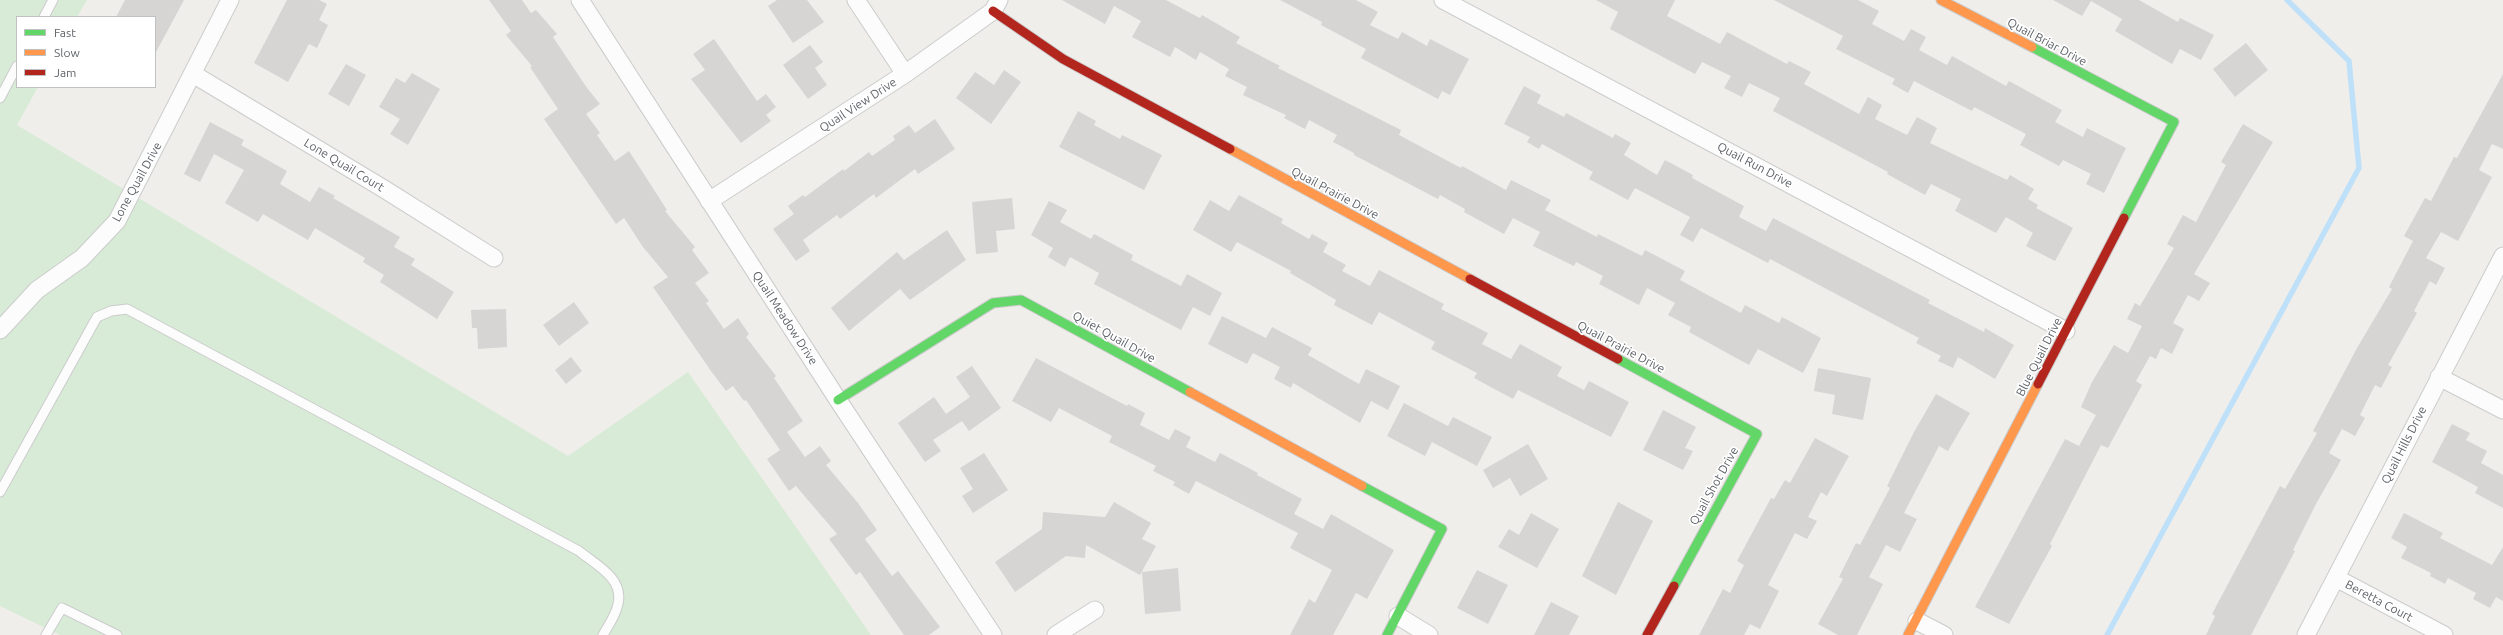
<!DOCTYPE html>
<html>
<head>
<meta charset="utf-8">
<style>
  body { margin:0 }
  #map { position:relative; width:2503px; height:635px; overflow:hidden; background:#efeeea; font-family:Ubuntu,sans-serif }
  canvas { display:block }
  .legend { position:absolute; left:16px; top:16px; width:140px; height:72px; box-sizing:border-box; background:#fff; border:1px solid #bfc1c3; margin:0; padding:5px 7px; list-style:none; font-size:12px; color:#5f6368 }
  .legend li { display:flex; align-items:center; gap:8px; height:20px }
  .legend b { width:20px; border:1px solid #bfc1c3 }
</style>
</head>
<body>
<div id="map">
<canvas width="2503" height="635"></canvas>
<ul class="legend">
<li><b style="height:5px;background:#63d668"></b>Fast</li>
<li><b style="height:5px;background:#ff974d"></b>Slow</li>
<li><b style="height:5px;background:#b3261e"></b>Jam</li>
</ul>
</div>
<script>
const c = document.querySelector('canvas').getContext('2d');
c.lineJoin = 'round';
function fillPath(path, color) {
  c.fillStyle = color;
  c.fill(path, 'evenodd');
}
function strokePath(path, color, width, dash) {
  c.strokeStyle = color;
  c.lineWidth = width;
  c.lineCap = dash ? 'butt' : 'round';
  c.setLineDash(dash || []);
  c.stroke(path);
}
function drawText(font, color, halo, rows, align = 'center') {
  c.font = font + ' Ubuntu,sans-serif';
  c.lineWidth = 3.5;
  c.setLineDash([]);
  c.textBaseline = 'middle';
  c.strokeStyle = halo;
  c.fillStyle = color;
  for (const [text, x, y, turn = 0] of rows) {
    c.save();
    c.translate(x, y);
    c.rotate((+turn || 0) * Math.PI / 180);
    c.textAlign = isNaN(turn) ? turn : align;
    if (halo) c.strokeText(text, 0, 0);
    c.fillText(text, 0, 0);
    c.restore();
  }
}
fillPath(new Path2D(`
  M0,0H87L77,17H17V87H38L17,125L568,456L688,372L871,635H60L0,606Z`), '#d8ebd6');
strokePath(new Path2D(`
  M2107,635L2359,168L2349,61L2287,0`), '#bfe0f9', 5.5);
fillPath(new Path2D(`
  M125,0H184L155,54V17H116Z
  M287,0H319L327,4L319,20L328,25L317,48L309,44L288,82L254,63Z
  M489,0H522L531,13L536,10L557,34L553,37L587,88L600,104L586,114L600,133L597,135L615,161L629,151L667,210L665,211L695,247L692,250L709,273L695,283L709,301L706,303L724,329L738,318L749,334L746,337L776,376L774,378L803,421L787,432L805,457L820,446L831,461L826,465L858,503L877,530L865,539L892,576L898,571L940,627L929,635H904L860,572L856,575L829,539L837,534L796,486L789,491L767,459L780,450L746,400L744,401L733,386L726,391L711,371L653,287L668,277L643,247L624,218L616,224L544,119L558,109L530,67L532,66L506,35L511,31Z
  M777,0H807L824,22L793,43L768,6Z
  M1062,0H1166L1200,18L1202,15L1240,37L1236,43L1280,66L1278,68L1401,130L1399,135L1461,168L1462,166L1506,190L1511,180L1551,200L1545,210L1597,237L1598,234L1642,256L1645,250L1685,271L1680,280L1741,313L1745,305L1779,323L1782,317L1821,338L1803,373L1758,349L1749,365L1689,332L1691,327L1668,315L1675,303L1647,288L1639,305L1599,284L1603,276L1576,262L1574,266L1533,246L1540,232L1513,218L1504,234L1464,212L1465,209L1440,195L1438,199L1354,155V153L1333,142L1337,135L1309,120L1305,129L1284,118L1286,115L1243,95L1247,87L1225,76L1229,69L1200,52L1196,60L1175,47L1170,57L1132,37L1141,21L1114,6L1105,24Z
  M1280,0H1356L1378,12L1370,25L1398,39L1402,32L1427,46L1430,39L1469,59L1450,95L1442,91L1438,99L1361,58L1366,49L1321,25L1322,22Z
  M1596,0H1675L1667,16L1720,44L1727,32L1787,64L1789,61L1811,72L1804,84L1859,114L1868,97L1882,105L1875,119L1907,135L1917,117L1937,128L1930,143L2007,180L2010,175L2034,189L2028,199L2038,205L2036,208L2073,228L2055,261L2026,246L2033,233L2006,217L1996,233L1955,211L1961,199L1931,184L1925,195L1887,174L1888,172L1773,111L1780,98L1749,83L1742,97L1724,88L1731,76L1702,62L1695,74L1610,29L1618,12Z
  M1774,0H1858L1879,11L1872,24L1904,41L1911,29L1926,37L1919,50L1947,65L1952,56L2006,86L2009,81L2062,110L2055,122L2083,137L2087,128L2126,148L2104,193L2086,184L2091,174L2063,160L2059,166L2020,145L2026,134L1974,107L1972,111L1914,81L1908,93L1892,84L1895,79L1836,49L1843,36Z
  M2053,0H2139L2178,22L2180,18L2214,35L2201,60L2180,49L2172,64L2115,31L2122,19L2091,1L2082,16Z
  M714,39L757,101L766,94L776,107L766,115L771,121L741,143L691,79L705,70L693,54Z
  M2246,43L2268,70L2235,97L2213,69Z
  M810,45L823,62L815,68L827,85L808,99L783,65Z
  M346,64L366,75L349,106L328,94Z
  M1004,70L1021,82L991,124L956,98L975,72L994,85Z
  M412,73L440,89L408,145L390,134L400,119L379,107L396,78L405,83Z
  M2503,74V149L2492,144L2479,170L2492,177L2458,241L2441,232L2426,258L2445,268L2436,285L2430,281L2414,311L2417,313L2388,365L2392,367L2381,388L2375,385L2360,415L2365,418L2355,436L2342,429L2329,453L2341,460L2316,504L2293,550L2295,551L2251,635H2206L2215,616L2212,614L2280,486L2285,489L2317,433L2313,431L2357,348L2392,289L2389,287L2413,241L2404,236L2425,198L2431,201L2454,157L2457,158Z
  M1524,86L1541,95L1537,103L1564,117L1566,113L1613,138L1615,134L1631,143L1624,155L1657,175L1665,160L1693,175L1692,178L1744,206L1739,217L1766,231L1773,218L1930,300L1928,303L1984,332L1985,328L2014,345L1995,379L1958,357L1953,368L1938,361L1941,356L1916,343L1919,338L1770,259L1768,263L1701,228L1693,242L1680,235L1690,217L1635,188L1628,200L1589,179L1593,172L1542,144L1539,149L1527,142L1530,137L1504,124Z
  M1078,111L1096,121L1094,125L1120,139L1122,135L1162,155L1144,190L1059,147Z
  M935,119L955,149L918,174L915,169L876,198L874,194L840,219L837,215L803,240L810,251L796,261L773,229L794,214L788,206L803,195L805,197L843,169L844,171L869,152L872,156L895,140L893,136L909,125L915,133Z
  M210,122L244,140L241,145L287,171L280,184L310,202L319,187L335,196L333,198L400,237L394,247L415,259L411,265L454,292L437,319L380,282L384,275L363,262L365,258L315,228L308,240L263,214L258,222L225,203L244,170L214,154L200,182L184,174Z
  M2243,124L2273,142L2194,274L2210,283L2199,301L2188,295L2173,323L2184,329L2172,354L2161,348L2156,359L2150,356L2136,381L2142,385L2108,448L2101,445L2050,544L2052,546L2009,624L1975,607L2065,439L2079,446L2096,415L2081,407L2092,382L2114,345L2128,353L2142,326L2127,319L2135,303L2140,306L2174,248L2167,244L2183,215L2196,222L2226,165L2221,162Z
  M1239,195L1283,219L1281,223L1309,239L1312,234L1328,243L1323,252L1346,265L1342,271L1370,286L1379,270L1444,304L1441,309L1488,333L1482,344L1511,359L1520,344L1562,367L1557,376L1584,390L1589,381L1629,402L1611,437L1518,390L1513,399L1474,378L1477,373L1431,349L1435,342L1379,312L1372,325L1334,305L1336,300L1290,273L1291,271L1237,242L1231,252L1193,230L1210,200L1229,211Z
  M1012,198L1015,229L996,231L998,252L976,254L972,202Z
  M1049,201L1067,210L1060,222L1091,239L1094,234L1133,255L1131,260L1181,286L1187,274L1222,293L1210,316L1193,307L1181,330L1094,284L1099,273L1070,257L1065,267L1048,257L1053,248L1031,235Z
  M947,230L966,260L910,300L900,289L849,331L831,308L897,252L904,260Z
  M574,302L589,323L559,346L543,325Z
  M506,309L507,347L478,349L477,328H472L471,310Z
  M1222,316L1266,338L1272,327L1312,348L1308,355L1359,384L1366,369L1400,386L1388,410L1371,401L1360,423L1293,383L1291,388L1274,379L1280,367L1253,353L1247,364L1208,344Z
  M571,357L582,371L566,384L555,370Z
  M1036,358L1127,406L1128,404L1145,413L1140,425L1169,440L1175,429L1191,437L1186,447L1215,462L1220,453L1258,473L1257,475L1302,499L1294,514L1323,529L1331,514L1394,550L1367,599L1356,593L1333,635H1290L1309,599L1315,603L1332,570L1290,548L1298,533L1196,481L1189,494L1173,485L1175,482L1153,471L1156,466L1109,442L1112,436L1059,408L1051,422L1012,401Z
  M972,366L1001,408L969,431L962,421L933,440L941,451L925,462L898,423L934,397L946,414L970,397L956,377Z
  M1818,368L1871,378L1863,420L1832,414L1835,395L1814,391Z
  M1936,394L1970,413L1948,451L1939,446L1904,513L1917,519L1900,552L1886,545L1869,577L1883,584L1857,635H1838L1818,624L1843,579L1839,577L1856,543L1860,545L1890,488L1887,486L1914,432Z
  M1404,403L1448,426L1453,417L1492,437L1477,466L1432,442L1425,456L1387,436Z
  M1663,410L1696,427L1685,448L1693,451L1683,470L1643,450Z
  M2452,424L2470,433L2466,440L2487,451L2481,463L2503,475V508L2475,493L2478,487L2432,462Z
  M1815,438L1849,456L1827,496L1821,492L1808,517L1817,521L1807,539L1795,533L1768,585L1779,591L1760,629L1750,624L1744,635H1699L1723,589L1730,593L1744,565L1737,561L1771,498L1774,499L1785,480L1790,483Z
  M1528,444L1548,479L1520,496L1510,478L1493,488L1483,470Z
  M984,453L1008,490L973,513L962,496L973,489L960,468Z
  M1114,502L1151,523L1142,539L1156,546L1140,575L1086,545L1085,558L1066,556L1015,592L995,562L1042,529L1043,512L1105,517Z
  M1618,502L1653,521L1616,595L1582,576Z
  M1531,513L1559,529L1537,568L1498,547L1509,529L1519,535Z
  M2404,513L2443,533L2440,538L2492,565L2503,547V601L2496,597L2490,608L2473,599L2476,593L2448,578L2445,584L2430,576L2431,573L2401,558L2407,547L2391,538Z
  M1178,568L1181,611L1145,614L1142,572Z
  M1477,570L1508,585L1488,624L1457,608Z
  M1551,602L1579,616L1569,635H1534Z`), '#d6d5d3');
const lane = new Path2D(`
  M44,17L53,0
  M0,98L17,66
  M0,492L97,317L111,311L127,309L579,551C596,565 624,578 618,604C616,615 608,626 603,635
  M46,635L62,608L117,635`);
const street = new Path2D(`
  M580,0L838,400L993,635
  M856,0L905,74
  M1443,0L2066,331
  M193,74L384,189L494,258
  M709,201L905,74L993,11L999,0
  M0,330L37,290L82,258L117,221L230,0
  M2439,377L2503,410
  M2336,578L2444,635
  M1398,616L1429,635
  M1917,621L1944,635
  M1056,635L1095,610
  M2306,635L2503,256`);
const fast = new Path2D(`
  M2032,47L2174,122L2124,218
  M1618,359L1757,434L1674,586
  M838,400L993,303L1021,300L1190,392
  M1362,486L1442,529L1387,635`);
const slow = new Path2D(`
  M1941,0L2032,47
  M1230,149L1470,279
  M1190,392L1362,486
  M1908,635L2038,384`);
const jam = new Path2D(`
  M993,11L1063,59L1230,149
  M1470,279L1618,359
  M2038,384L2124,218
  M1647,635L1674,586`);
strokePath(lane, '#cbcccc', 11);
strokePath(street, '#cbcccc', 19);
strokePath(fast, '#cacacb', 11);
strokePath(slow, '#cacacb', 11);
strokePath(jam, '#cacacb', 11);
strokePath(lane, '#fdfcfc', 9);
strokePath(street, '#fdfcfc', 17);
strokePath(fast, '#63d668', 9);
strokePath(slow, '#ff974d', 9);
strokePath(jam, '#b3261e', 9);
drawText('12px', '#5f6368', '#fff', [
  ["Quail Briar Drive",2047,42,28],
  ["Quail View Drive",858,105,-33],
  ["Lone Quail Court",344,165,31],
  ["Quail Run Drive",1755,165,28],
  ["Lone Quail Drive",137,182,-61],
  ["Quail Prairie Drive",1335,193,28],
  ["Quail Meadow Drive",785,318,57],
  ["Quiet Quail Drive",1114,337,29],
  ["Quail Prairie Drive",1621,347,28],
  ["Blue Quail Drive",2039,357,-63],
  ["Quail Hills Drive",2404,445,-63],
  ["Quail Shot Drive",1714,486,-61],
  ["Beretta Court",2379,601,28]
]);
</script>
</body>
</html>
